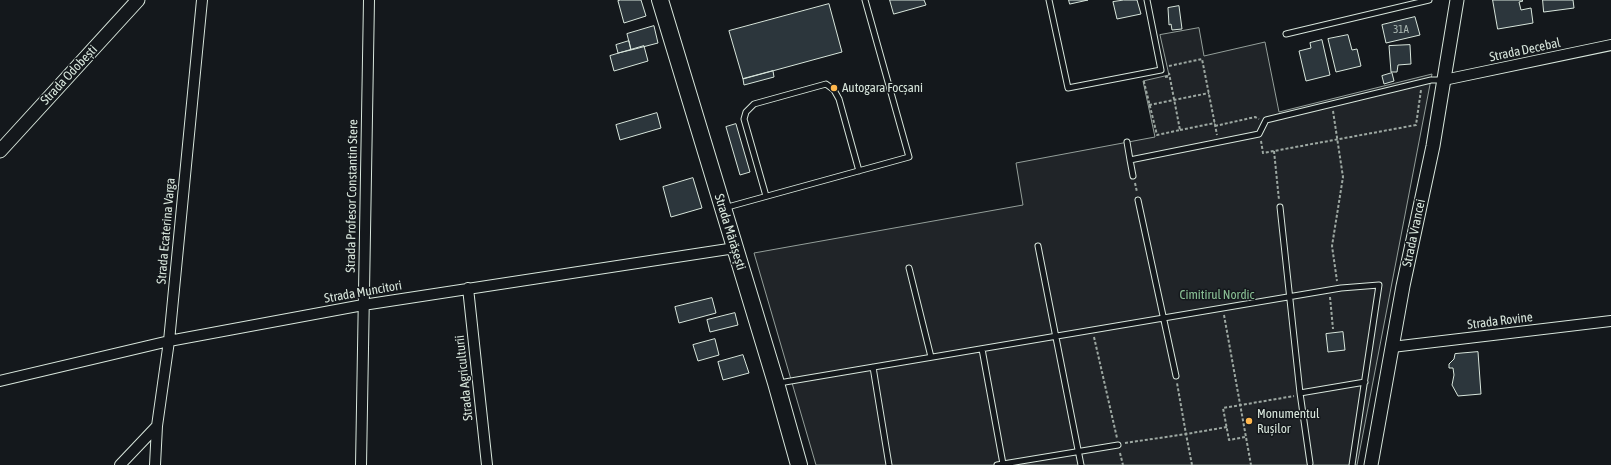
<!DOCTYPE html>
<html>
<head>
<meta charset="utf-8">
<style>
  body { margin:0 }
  canvas { display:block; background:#14181c }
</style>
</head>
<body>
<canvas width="1611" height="465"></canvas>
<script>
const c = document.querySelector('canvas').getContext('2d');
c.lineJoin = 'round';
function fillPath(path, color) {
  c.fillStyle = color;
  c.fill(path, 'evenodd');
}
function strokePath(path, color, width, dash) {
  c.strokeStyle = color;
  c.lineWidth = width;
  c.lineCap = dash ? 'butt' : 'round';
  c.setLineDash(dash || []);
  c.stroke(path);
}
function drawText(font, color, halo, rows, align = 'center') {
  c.font = font + ' "Asap Condensed",sans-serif';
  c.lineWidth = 3;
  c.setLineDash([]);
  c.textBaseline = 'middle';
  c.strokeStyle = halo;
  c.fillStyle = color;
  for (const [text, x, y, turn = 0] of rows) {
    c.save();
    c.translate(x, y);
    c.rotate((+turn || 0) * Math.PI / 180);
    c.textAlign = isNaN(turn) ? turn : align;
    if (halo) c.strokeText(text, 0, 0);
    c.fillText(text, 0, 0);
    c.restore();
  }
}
const green = new Path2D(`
  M1199,28L1204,56L1265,42L1279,112L1432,74L1357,465H816L754,253L1023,205L1016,163L1155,137L1143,81L1169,75L1160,35Z`);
fillPath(green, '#202428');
strokePath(green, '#939e99', 1);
const building = new Path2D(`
  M621,0H641L646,16L624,23L618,1Z
  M890,0H924L926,5L894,14Z
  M1069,0H1088L1070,4Z
  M1124,0H1137L1141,14L1117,19L1113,2Z
  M1493,0H1522L1523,1L1519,2L1521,10L1531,8L1533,23L1498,29Z
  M1543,0H1573L1574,8L1544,12Z
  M829,4L842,52L743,79L729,31Z
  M1179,6L1182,29L1172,30L1171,24L1169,25L1168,8Z
  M1415,17L1420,35L1386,43L1382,25Z
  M654,26L658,43L631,50L627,34Z
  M1348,35L1352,50L1357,49L1361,66L1336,72L1328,39Z
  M1322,40L1330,75L1306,81L1299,51L1311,48L1310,43Z
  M629,41L631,50L618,53L616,45Z
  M1410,45L1411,64L1398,65L1397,72H1391L1389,46Z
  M644,46L648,61L614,71L610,56Z
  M773,71L774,77L744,85L743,79Z
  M1392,73L1394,81L1384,84L1382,76Z
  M657,113L661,128L620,140L616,125Z
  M736,124L750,172L740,175L726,127Z
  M693,178L702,208L671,217L663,187Z
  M712,298L716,313L679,323L675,307Z
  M735,313L738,325L710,332L707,320Z
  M1343,332L1345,350L1328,352L1326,334Z
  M715,339L719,355L698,361L693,345Z
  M1478,352L1481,394L1458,396L1452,385L1454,375L1453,368H1449V364L1454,359L1455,354Z
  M743,355L749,373L723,380L718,362Z`);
fillPath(building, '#2c363c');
strokePath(building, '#d8e6dc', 1);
const service = new Path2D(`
  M1049,0L1068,88L1161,70L1147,0
  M1286,34L1429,0
  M1127,142L1130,160
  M1133,176L1130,160L1259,134L1266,120L1431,80H1443
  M766,196L744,119L746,112L754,104L826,84L834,90L839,99L859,171
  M1138,200L1176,376
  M1280,207L1300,393L1365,382
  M724,208L909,157L865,0
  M1038,246L1081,465
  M909,268L931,357
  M982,349L1003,464
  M873,367L889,465
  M779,383L1341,288L1379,285L1352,465
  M1300,393L1310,463
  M997,465L1118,445`);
const minor = new Path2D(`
  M1444,80L1611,45
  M468,288L487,465
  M1392,347L1611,321
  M0,381L169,341L363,305L735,248
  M120,465L157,426
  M155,465L157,426L169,341L202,0
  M361,465L369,0`);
const tertiary = new Path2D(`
  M0,151L138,0
  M1371,465L1403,286L1433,146L1457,0`);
const primary = new Path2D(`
  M660,0L776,383L799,465`);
strokePath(service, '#d8e6dc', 7);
strokePath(minor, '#d8e6dc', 12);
strokePath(tertiary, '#d8e6dc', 15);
strokePath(primary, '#d8e6dc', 18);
strokePath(new Path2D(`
  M1169,66L1202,59L1217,135
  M1165,77L1170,76
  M1145,82H1144L1157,135L1180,130L1169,73
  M1149,105L1209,93
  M1333,111L1343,177L1332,246L1337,281
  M1215,126L1255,117L1259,119
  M1180,130L1215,123
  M1261,141L1263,153L1416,125L1421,90
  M1274,151L1279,200
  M1135,183L1137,192
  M1330,297L1333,329
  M1224,315L1251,465
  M1094,337L1117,438
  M1245,437L1229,440L1223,408L1294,396
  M1125,443L1186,434L1177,383
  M1120,453L1123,465
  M1192,465L1186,434L1227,427`), '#9da8a2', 2, [3, 2]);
strokePath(service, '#14181c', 5);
strokePath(minor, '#14181c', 10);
strokePath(tertiary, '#14181c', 13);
strokePath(primary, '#14181c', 16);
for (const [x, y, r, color] of [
  [834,88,4,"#ffb74d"],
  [1249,421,4,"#ffb74d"]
]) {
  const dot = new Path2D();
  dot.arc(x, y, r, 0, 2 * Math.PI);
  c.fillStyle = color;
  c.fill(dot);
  strokePath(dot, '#14181c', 1.5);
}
drawText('11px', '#adbab4', null, [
  ["31A",1401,30]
]);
drawText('13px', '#d8e6dc', '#14181c', [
  ["Strada Decebal",1525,50,-12],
  ["Strada Odobești",69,75,-47],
  ["Strada Profesor Constantin Stere",352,196,-89],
  ["Strada Ecaterina Varga",166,231,-85],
  ["Strada Mărășești",730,232,73],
  ["Strada Vrancei",1414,233,-78],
  ["Strada Muncitori",363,292,-10],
  ["Strada Rovine",1500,321,-7],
  ["Strada Agriculturii",464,378,-96]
]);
drawText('13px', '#d8e6dc', '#14181c', [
  ["Autogara Focșani",842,88],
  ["Monumentul",1257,414],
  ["Rușilor",1257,429]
], 'left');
drawText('13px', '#8ac095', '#14181c', [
  ["Cimitirul Nordic",1217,295]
]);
</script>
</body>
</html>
